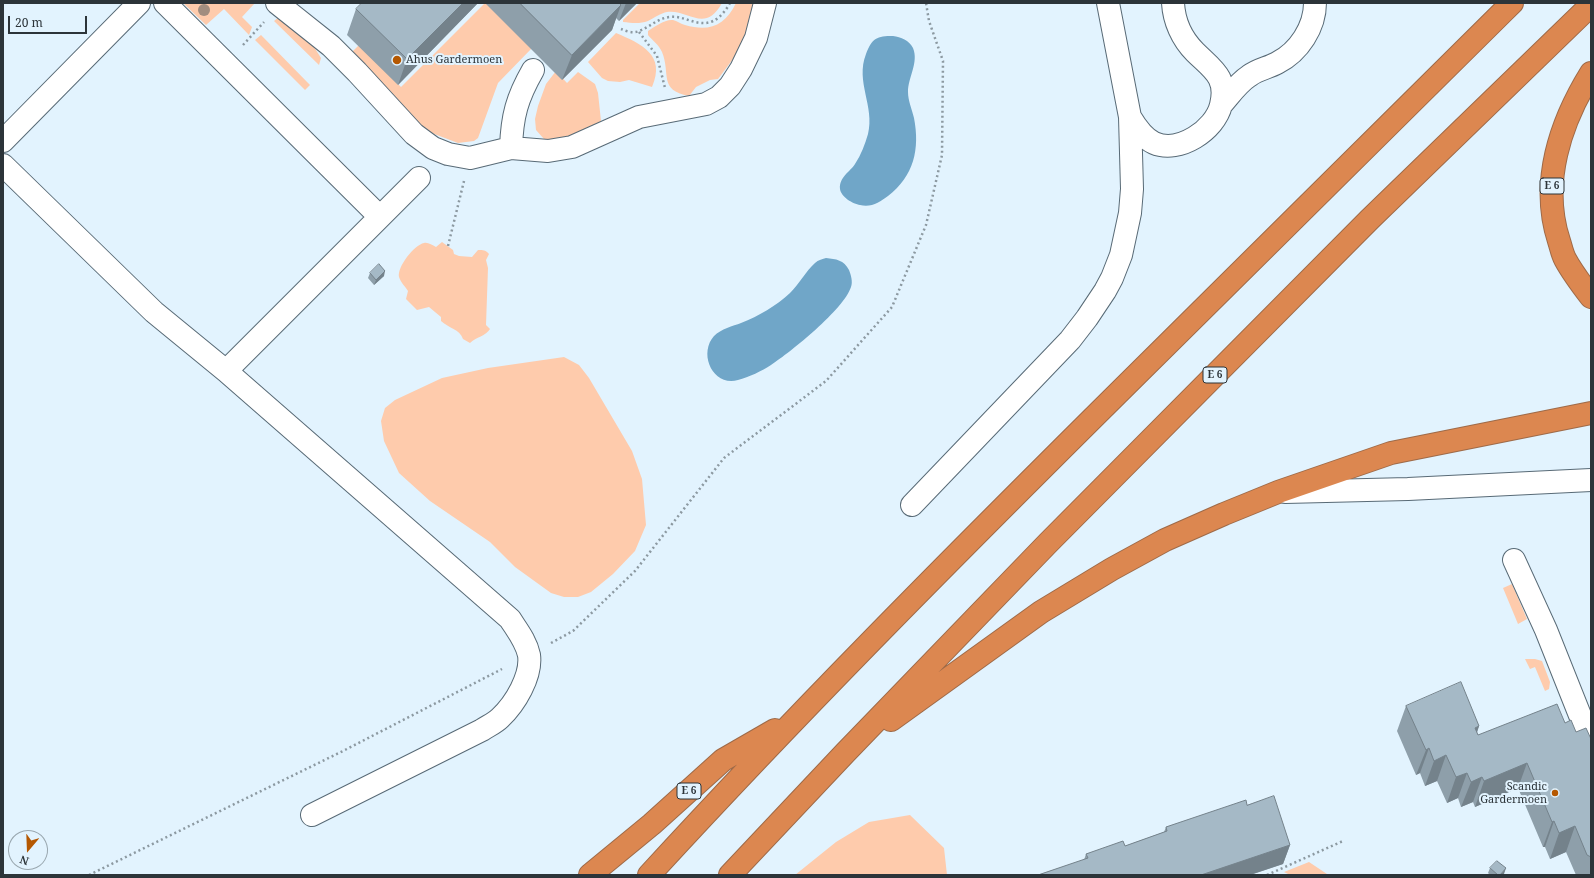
<!DOCTYPE html>
<html>
<head>
<meta charset="utf-8">
<style>
  body { margin:0 }
  #map { position:relative; width:1594px; height:878px; overflow:hidden; background:#e2f3fe; font-family:"Noto Serif",serif }
  canvas { display:block }
  .frame { position:absolute; inset:0; border:4px solid #2c3439; pointer-events:none }
  .north { position:absolute; left:8px; top:830px; width:40px; height:40px; box-sizing:border-box; background:#e2f3fe; border:1px solid #99a7af; border-radius:50%; rotate:199deg; font-size:11px; font-weight:700; line-height:16px; text-align:center; color:#2c3439 }
  .north::after { content:''; display:block; margin:auto; width:14px; height:18px; background:#b55801; clip-path:polygon(50% 0,100% 100%,50% 72%,0 100%) }
  .scale { position:absolute; left:8px; top:16px; width:79px; height:18px; box-sizing:border-box; border:2px solid #2c3439; border-top:0; padding-left:5px; font-size:12px; line-height:14px; white-space:nowrap; color:#2c3439; -webkit-text-stroke:3px #e2f3fe; paint-order:stroke }
</style>
</head>
<body>
<div id="map">
<canvas width="1594" height="878"></canvas>
<div class="frame"></div>
<div class="north">N</div>
<div class="scale">20 m</div>
</div>
<script>
const c = document.querySelector('canvas').getContext('2d');
c.lineJoin = 'round';
function fillPath(path, color) {
  c.fillStyle = color;
  c.fill(path, 'evenodd');
}
function strokePath(path, color, width, dash) {
  c.strokeStyle = color;
  c.lineWidth = width;
  c.lineCap = dash ? 'butt' : 'round';
  c.setLineDash(dash || []);
  c.stroke(path);
}
function drawText(font, color, halo, rows, align = 'center') {
  c.font = font + ' "Noto Serif",serif';
  c.lineWidth = 4;
  c.setLineDash([]);
  c.textBaseline = 'middle';
  c.strokeStyle = halo;
  c.fillStyle = color;
  for (const [text, x, y, turn = 0] of rows) {
    c.save();
    c.translate(x, y);
    c.rotate((+turn || 0) * Math.PI / 180);
    c.textAlign = isNaN(turn) ? turn : align;
    if (halo) c.strokeText(text, 0, 0);
    c.fillText(text, 0, 0);
    c.restore();
  }
}
fillPath(new Path2D(`
  M183,3L210,4L255,3L242,17L252,27L249,35L224,9L206,25Z
  M485,3H487L532,48L498,83L478,138L474,141L458,143L429,132L411,119L350,54L359,45L401,87Z
  M640,3H722C705,34 688,9 667,12C661,13 654,18 648,21C640,24 632,23 623,22V20Z
  M736,3H754L744,40L739,51L718,79L710,80L696,87L689,96C658,90 671,74 662,52C659,45 652,40 648,35V31C654,27 665,19 673,20C677,21 681,24 685,25C709,32 725,26 736,3Z
  M279,17L309,39L321,58L319,65L274,21Z
  M616,33C642,44 666,55 652,87L629,80L620,82L608,81L602,78L588,62Z
  M261,35L310,85L305,90L255,40Z
  M556,71L567,83L578,72L595,84L598,93L601,121L583,133L550,141L544,139L536,130L535,119L538,106L546,84Z
  M442,242L453,250L454,254L459,256L472,257L478,250C483,250 486,250 489,254L486,260L488,268L486,325L490,329C486,336 476,337 470,343L463,339C460,329 448,328 441,321V317L429,307L417,310L406,299L408,291C405,286 401,283 399,277C397,267 414,245 424,243C428,242 432,245 436,247Z
  M564,357L579,365L589,378L632,451L642,479L646,525L635,551L613,574L591,592L578,597H564L551,593L515,567L490,542L430,501L399,473L384,441L381,421L385,408L395,400L442,378L488,368Z
  M1512,584L1527,619L1518,624L1503,588Z
  M1525,659H1535L1542,661L1550,682L1549,689L1545,691L1535,667L1530,669Z
  M910,815L944,848L947,875H795L836,842L869,822Z
  M1309,862L1327,874L1324,875H1290L1284,872Z`), '#fecbac');
fillPath(new Path2D(`
  M893,36C901,37 909,40 913,48C919,63 908,77 908,92C908,101 912,109 914,118C920,149 914,176 888,196C880,202 871,208 860,205C853,204 841,197 840,189C839,177 850,172 855,164C861,155 865,144 868,134C875,106 855,82 866,54C872,38 877,36 893,36Z
  M826,258C836,259 844,260 849,270C851,275 853,282 851,287C844,309 791,352 771,365C762,371 749,377 738,380C713,387 698,354 714,336C721,329 733,326 741,323C759,316 776,306 790,293C799,284 806,271 815,263C818,260 823,259 826,258Z`), '#70a6c8');
const minor = new Path2D(`
  M165,3L380,217
  M277,3L331,46L357,72L414,134L433,148L448,154L470,158L511,148L548,151L572,147L639,117L706,104L719,97L730,86L741,69L756,38L765,3
  M1221,105C1230,95 1238,83 1249,76C1258,69 1268,68 1277,63C1299,52 1315,27 1315,3
  M1130,117C1136,127 1143,138 1154,143C1179,154 1215,130 1221,105C1228,77 1212,69 1195,52C1182,39 1174,21 1173,3
  M3,141L139,3
  M511,148C512,116 517,98 533,70
  M3,165L154,312L226,371L510,619C517,630 526,641 529,655C532,676 515,704 500,718C495,723 488,726 482,730L312,815
  M226,371L419,178
  M1285,492L1408,489L1591,480
  M912,505L1070,340L1087,318L1105,291L1112,278L1121,255L1130,213L1132,189L1130,117L1108,3
  M1514,560L1546,630L1591,743`);
const highway = new Path2D(`
  M1591,73C1560,123 1540,183 1559,241C1561,247 1562,253 1565,259C1572,272 1581,284 1591,297
  M891,720L1041,612L1112,569L1165,540L1224,514L1278,492L1391,453L1591,413
  M590,875L652,824L723,760L775,730
  M649,875C795,716 947,563 1100,411C1237,274 1374,138 1512,3
  M730,875L845,753L1048,543L1370,219L1591,5`);
strokePath(minor, '#586a76', 24);
strokePath(highway, '#9e6a48', 24);
strokePath(new Path2D(`
  M621,29C626,31 633,34 639,31C650,27 658,18 670,17C684,15 698,28 713,21C720,18 727,9 730,3
  M639,32L657,56L665,88
  M243,45L264,22
  M448,246L464,181
  M551,643L573,631L635,571L724,458L826,381L892,307L926,225L942,155L943,61L929,21L926,3
  M89,875L343,751L502,669
  M1267,875L1343,841`), '#8c99a1', 2.5, [2, 3]);
strokePath(minor, '#fff', 22);
strokePath(highway, '#dc8750', 22);
c.fillStyle = '#a18d7f';
for (const [x, y] of [
  [204,10]
]) {
  c.beginPath();
  c.arc(x, y, 6, 0, 2 * Math.PI);
  c.fill();
}
fillPath(new Path2D(`
  M478,3L398,85L347,35L356,9Z
  M485,3H637L619,21L616,18L612,30L562,80Z
  M370,273L384,276L374,285L368,278Z
  M1406,706L1479,726L1477,733L1478,735L1565,723L1576,732L1591,739V875H1576L1566,852L1550,859L1545,847H1543L1518,788L1475,807L1473,802L1461,807L1458,798L1447,803L1437,781L1425,786L1420,773L1416,775L1397,731Z
  M1247,805L1290,845L1283,864L1250,875H1038L1084,860L1086,854L1125,846L1164,832L1166,827Z
  M1490,868L1504,874L1502,875H1490L1488,873Z`), '#8e9faa');
fillPath(new Path2D(`
  M463,3H478L398,85L407,59Z
  M626,3H637L619,21Z
  M621,5L612,30L562,80L572,55Z
  M385,271L384,276L374,285L376,280Z
  M1479,726L1470,751L1475,728Z
  M1429,748L1420,773L1416,775L1426,750Z
  M1446,755L1437,781L1425,786L1434,761Z
  M1527,763L1518,788L1475,807L1484,781Z
  M1467,773L1458,798L1447,803L1456,777Z
  M1482,777L1473,802L1461,807L1471,782Z
  M1554,821L1545,847H1543L1552,822Z
  M1575,826L1566,852L1550,859L1559,833Z
  M1290,845L1283,864L1250,875H1201Z
  M1506,868L1504,874L1502,875H1500Z`), '#74828b');
const building = new Path2D(`
  M362,3H463L407,59L356,9Z
  M520,3H619L621,5L572,55Z
  M379,264L385,271L376,280L370,273Z
  M1461,682L1479,726L1475,728L1478,735L1557,704L1565,723L1571,720L1576,732L1586,728L1591,739V857L1587,855L1575,826L1559,833L1554,821L1552,822L1527,763L1484,781L1482,777L1471,782L1467,773L1456,777L1446,755L1434,761L1429,748L1426,750L1406,706Z
  M1274,796L1290,845L1201,875H1038L1088,858L1086,854L1123,841L1125,846L1167,831L1166,827L1246,800L1247,805Z
  M1497,861L1506,868L1500,875H1498L1490,868Z`);
fillPath(building, '#a5b9c6');
strokePath(building, '#74828b', 1);
for (const [x, y, r, color] of [
  [397,60,5,"#b55801"],
  [1555,793,4,"#b55801"]
]) {
  const dot = new Path2D();
  dot.arc(x, y, r, 0, 2 * Math.PI);
  c.fillStyle = color;
  c.fill(dot);
  strokePath(dot, '#e2f3fe', 1.5);
}
for (const [x, y, w] of [
  [1552,186,24],
  [1215,375,24],
  [689,791,24]
]) {
  const box = new Path2D();
  box.roundRect(x - w / 2, y - 8, w, 16, 3);
  c.fillStyle = '#e2f3fe';
  c.fill(box);
  strokePath(box, '#2c3439', 1);
}
drawText('bold 10px', '#2c3439', null, [
  ["E 6",1552,186],
  ["E 6",1215,375],
  ["E 6",689,791]
]);
drawText('11px', '#2c3439', '#e2f3fe', [
  ["Ahus Gardermoen",406,60],
  ["Scandic",1547,787,"right"],
  ["Gardermoen",1547,800,"right"]
], 'left');
</script>
</body>
</html>
